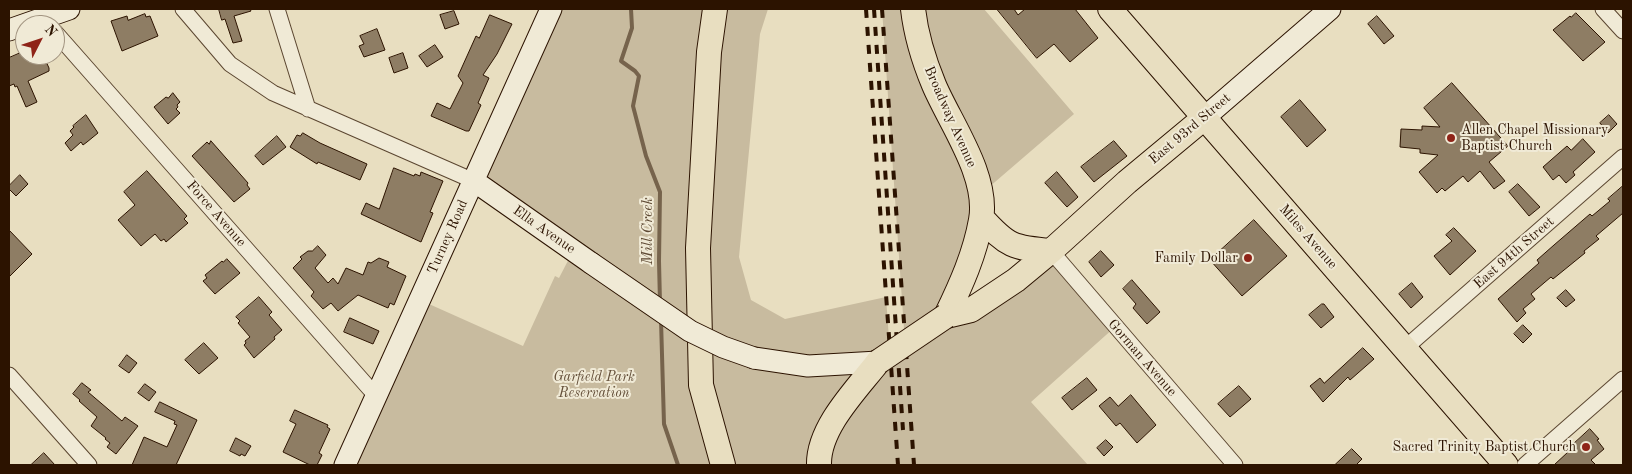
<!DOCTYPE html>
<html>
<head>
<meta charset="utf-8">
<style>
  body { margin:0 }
  #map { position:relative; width:1632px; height:474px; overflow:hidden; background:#e8dec0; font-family:"Old Standard TT",serif }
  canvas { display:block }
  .frame { position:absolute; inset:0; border:10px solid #2c1300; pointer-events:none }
  .north { position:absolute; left:15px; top:15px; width:50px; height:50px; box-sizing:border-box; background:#f0ead6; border:1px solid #a29480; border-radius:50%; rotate:49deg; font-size:14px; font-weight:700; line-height:20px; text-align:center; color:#2c1300 }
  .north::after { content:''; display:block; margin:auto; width:18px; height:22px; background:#8f2418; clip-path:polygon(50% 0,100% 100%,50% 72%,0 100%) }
</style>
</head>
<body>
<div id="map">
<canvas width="1632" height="474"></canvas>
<div class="frame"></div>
<div class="north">N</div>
</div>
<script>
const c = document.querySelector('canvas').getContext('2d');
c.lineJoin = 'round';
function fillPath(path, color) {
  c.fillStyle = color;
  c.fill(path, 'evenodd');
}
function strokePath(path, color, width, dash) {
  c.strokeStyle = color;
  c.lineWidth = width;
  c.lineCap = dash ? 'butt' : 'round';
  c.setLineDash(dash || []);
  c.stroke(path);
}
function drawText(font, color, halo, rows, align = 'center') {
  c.font = font + ' "Old Standard TT",serif';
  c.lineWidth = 4;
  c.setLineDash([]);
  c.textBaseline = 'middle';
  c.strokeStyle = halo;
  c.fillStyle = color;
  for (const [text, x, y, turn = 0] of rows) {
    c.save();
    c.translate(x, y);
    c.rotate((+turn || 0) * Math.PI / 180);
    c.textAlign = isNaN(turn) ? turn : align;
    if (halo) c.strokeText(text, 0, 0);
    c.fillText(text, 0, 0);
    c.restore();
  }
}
fillPath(new Path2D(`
  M551,9H768L760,34L739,257L751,300L785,319L886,297L890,353L905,344L882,9H984L1074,114L981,194L946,315L1051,251L1115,327L1031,402L1088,465H345L420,300L523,346L555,276L559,278L573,251L474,181Z`), '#c8bb9f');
strokePath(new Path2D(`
  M631,9L632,28L621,61L635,71L639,76L633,106L646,156L660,192L659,261L660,303
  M661,320L664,424L678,465`), '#76634c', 4);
const building = new Path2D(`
  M219,9H250L251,11L234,16L242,41L233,43L225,19L222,20Z
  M997,9H1014L1018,15L1025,9H1075L1098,38L1070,62L1054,44L1037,58Z
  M454,11L459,24L445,29L440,15Z
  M1576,13L1605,42L1583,61L1553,30L1570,16L1571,17Z
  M145,14L146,17L150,16L158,36L122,51L111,21L127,16L128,20Z
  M490,15L512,24L497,54L483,75L489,78L478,103L481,105L469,131H466L431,116L437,103L450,109L463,83L458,76L476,36L479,38Z
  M1377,16L1394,36L1384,44L1368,24Z
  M377,29L385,50L364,57L359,46L364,44L360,36Z
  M435,45L443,57L427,67L419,56Z
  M25,51V55H43L49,68V71L28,81L37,102L26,107L17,86L15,87L14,84L9,86V58Z
  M403,53L408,68L394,73L389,58Z
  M1452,83L1508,146L1489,162L1505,181L1494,189L1480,171L1468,182L1463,176L1445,191L1442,188L1437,193L1419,172L1438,155L1420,153V149L1400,147L1401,129L1422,130V126L1440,127L1424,108Z
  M173,93L180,102L177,105L178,107L176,109L180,113L168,124L154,107L166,97L168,98Z
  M1300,100L1326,130L1307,147L1281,117Z
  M86,115L98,133L87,142L83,145L81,142L71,151L65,143L73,135L70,131L74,127L73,126Z
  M1609,115L1617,124L1608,133L1600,123Z
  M303,133L320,143L367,164L360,180L318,162L317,164L290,147L297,135L300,136Z
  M277,136L286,147L263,165L255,156Z
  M1583,139L1595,152L1573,172L1575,175L1566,183L1559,175L1553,180L1543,167L1567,146L1571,150Z
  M211,141L248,183L247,185L250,189L234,202L192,156L207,142L209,144Z
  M1114,141L1127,156L1094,182L1081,167Z
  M394,168L414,176L415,174L420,176L421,172L443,181L430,212L433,213L421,242L361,214L366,203L379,209Z
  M147,171L187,216L184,219L188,223L166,242L164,239L161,241L155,234L141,246L118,220L135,205L124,192Z
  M1057,172L1078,197L1067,207L1045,183Z
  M20,175L28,184L16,196L9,189V186Z
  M1518,184L1540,207L1529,216L1509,192Z
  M1623,186V213L1596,236L1599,239L1584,251L1585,253L1553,279L1551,277L1531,294L1535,299L1523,309L1526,313L1517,322L1498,299L1539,263L1537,260L1554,245L1590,214L1592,216L1610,201L1608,199Z
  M1254,220L1287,256L1242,296L1210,260Z
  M1454,228L1476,251L1450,275L1434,256L1452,241L1446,235Z
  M9,230L32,254L9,277Z
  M318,246L326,255L315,268L328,283L333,278L338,284L346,268L363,275L368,262L371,263L379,258L389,262L387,267L406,276L394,305L390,303L388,308L358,295L338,311L331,303L323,309L311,296L314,292L293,268L302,259L300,257L308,251H312Z
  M1101,251L1114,265L1101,277L1089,262Z
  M227,259L240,273L215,294L203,281L207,278L205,275L222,261L223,262Z
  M1132,280L1160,312L1147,324L1133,308L1136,304L1123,289Z
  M1412,283L1423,297L1411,308L1399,294Z
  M1566,290L1575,300L1566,307L1557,298Z
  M259,297L272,312L269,315L282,330L274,337L275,339L254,358L244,345L246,343L245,341L250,337L238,323L240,321L236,317Z
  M1322,304H1324L1334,317L1321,328L1309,315Z
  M350,318L379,331L373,344L344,332Z
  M1523,325L1532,334L1523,343L1514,334Z
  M204,343L218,358L199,374L185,360Z
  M1363,348L1374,359L1350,380L1348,377L1323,402L1310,386L1320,378L1324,383Z
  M127,355L137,363L129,373L119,366Z
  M1087,378L1097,390L1072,410L1062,398Z
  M82,383L91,390L88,392L122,421L125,417L138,426L116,454L107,447L110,443L105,439L106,438L91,426L97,417L79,401L80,400L73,394Z
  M145,384L156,392L149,401L138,393Z
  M1239,386L1251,399L1230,417L1218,404Z
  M1131,395L1156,425L1137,443L1120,423L1116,426L1099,406L1110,397L1118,406Z
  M160,402L197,420L176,465H132L144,437L167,447L177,425L174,424L175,421L155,412Z
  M295,410L328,425L327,427L330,429L319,453L322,455L317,465H310L283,452L296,424L290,421Z
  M1590,429L1599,439L1597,440L1604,449L1591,460L1596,465H1554L1568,452L1569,448Z
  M236,438L251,446L245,456L241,454L240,456L230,451Z
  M1106,440L1113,447L1104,456L1097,448Z
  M1352,449L1362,459L1356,465H1335Z
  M44,453L55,465H31Z`);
fillPath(building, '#8e7d64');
strokePath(building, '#2c1300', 1);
const minor = new Path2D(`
  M183,9L230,64L273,93L474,181
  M277,9L308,109
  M1603,9L1623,31
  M55,32L376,396
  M1051,251L1235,465
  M1404,349L1623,157
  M9,375L89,465
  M1525,465L1623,379`);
const secondary = new Path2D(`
  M9,30L69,9
  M1204,118L1330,9
  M474,181L591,263
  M754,358L808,366L878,362
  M345,465L551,9`);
const primary = new Path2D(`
  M715,9L709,52L698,248L701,385L723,465
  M913,9C916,35 924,61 934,85C950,123 989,176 981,220C975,254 961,285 946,316
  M1110,9L1506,465
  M982,218C1007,246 1013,248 1051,251
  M946,316L971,310L1016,280L1051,251L1127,182L1204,118
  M819,465C818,428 856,390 878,362`);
strokePath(minor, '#5b4630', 17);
strokePath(secondary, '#2c1300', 23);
strokePath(primary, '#2c1300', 26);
strokePath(minor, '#f0ead6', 15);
strokePath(secondary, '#f0ead6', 21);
strokePath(primary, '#e8dec0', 24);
strokePath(new Path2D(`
  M866,9L898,465
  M874,9L903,430
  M882,9L914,465`), '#2c1300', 4, [9, 9]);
const secondaryBridge = new Path2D(`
  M591,263L690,331L723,347L754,358`);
const primaryBridge = new Path2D(`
  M878,362L946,316`);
strokePath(secondaryBridge, '#2c1300', 23, []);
strokePath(primaryBridge, '#2c1300', 26, []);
strokePath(secondaryBridge, '#f0ead6', 21);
strokePath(primaryBridge, '#e8dec0', 24);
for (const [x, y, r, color] of [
  [1451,138,5,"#8f2418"],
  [1248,258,5,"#8f2418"],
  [1586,447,5,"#8f2418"]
]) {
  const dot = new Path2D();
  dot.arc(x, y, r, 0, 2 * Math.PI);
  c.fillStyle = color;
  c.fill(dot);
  strokePath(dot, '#f0ead6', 2);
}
drawText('14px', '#2c1300', '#f0ead6', [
  ["Broadway Avenue",950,117,66],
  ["East 93rd Street",1190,129,-40],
  ["Force Avenue",216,214,49],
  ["Ella Avenue",544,230,35],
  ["Turney Road",448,237,-66],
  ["Miles Avenue",1308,237,49],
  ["East 94th Street",1514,253,-41],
  ["Gorman Avenue",1142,358,49]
]);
drawText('14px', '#2c1300', '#f0ead6', [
  ["Allen Chapel Missionary",1461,130,"left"],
  ["Baptist Church",1461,146,"left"],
  ["Family Dollar",1238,258],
  ["Sacred Trinity Baptist Church",1576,447]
], 'right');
drawText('italic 14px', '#634e38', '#f0ead6', [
  ["Garfield Park",594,377],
  ["Reservation",594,393]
]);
drawText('italic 15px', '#5e4933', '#f0ead6', [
  ["Mill Creek",648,231,-90]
]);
</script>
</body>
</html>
